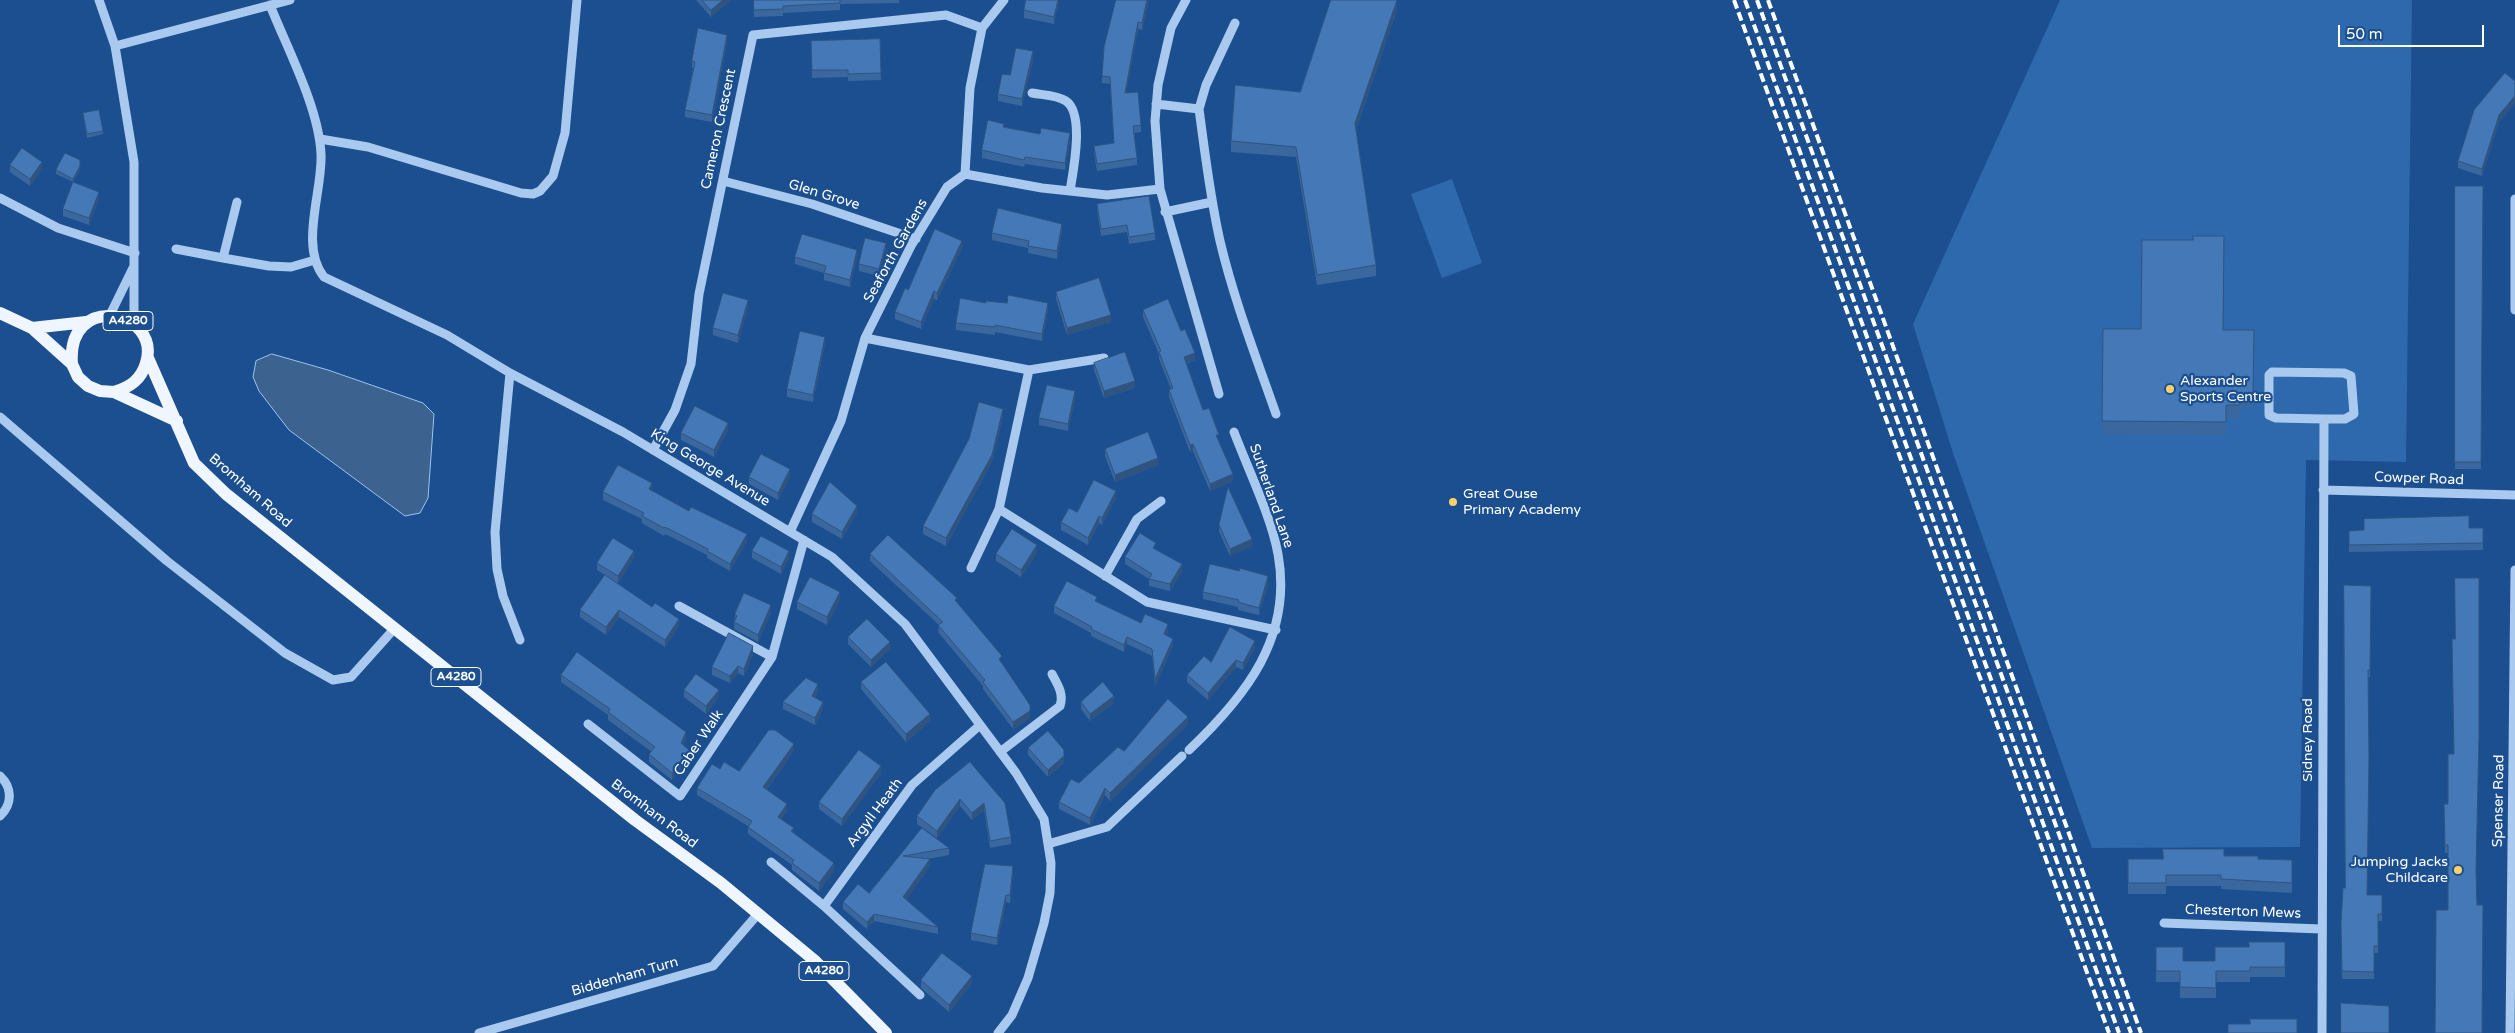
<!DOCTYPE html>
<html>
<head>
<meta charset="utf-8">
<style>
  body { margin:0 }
  #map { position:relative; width:2515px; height:1033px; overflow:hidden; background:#1b4f8f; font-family:"Varela Round",sans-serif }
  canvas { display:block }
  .scale { position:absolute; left:2338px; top:25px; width:146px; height:22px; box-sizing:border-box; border:2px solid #fff; border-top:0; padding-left:6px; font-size:15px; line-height:18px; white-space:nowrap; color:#fff; -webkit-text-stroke:4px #1b4f8f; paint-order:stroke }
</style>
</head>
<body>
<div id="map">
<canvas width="2515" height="1033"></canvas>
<div class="scale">50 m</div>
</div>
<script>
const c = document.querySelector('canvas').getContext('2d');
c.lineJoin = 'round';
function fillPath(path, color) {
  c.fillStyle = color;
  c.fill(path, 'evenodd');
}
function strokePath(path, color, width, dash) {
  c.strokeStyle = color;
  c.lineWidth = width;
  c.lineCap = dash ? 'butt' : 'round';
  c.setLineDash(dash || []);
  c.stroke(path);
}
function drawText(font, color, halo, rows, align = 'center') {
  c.font = font + ' "Varela Round",sans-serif';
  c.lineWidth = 4.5;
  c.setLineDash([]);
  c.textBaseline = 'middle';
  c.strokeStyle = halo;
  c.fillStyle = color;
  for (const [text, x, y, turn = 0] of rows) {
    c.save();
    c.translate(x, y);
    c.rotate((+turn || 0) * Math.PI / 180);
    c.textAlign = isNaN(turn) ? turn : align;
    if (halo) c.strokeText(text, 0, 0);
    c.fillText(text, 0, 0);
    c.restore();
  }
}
fillPath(new Path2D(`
  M2060,0H2412L2406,462L2306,460L2300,847L2092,848L1953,453L1913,324Z
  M1452,179L1482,263L1442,278L1411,194Z`), '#2e69ad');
const water = new Path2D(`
  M272,354L328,370L423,403L434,414L428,498L420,513L405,516L289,430L259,391L253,377L256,361Z`);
fillPath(water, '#3c6290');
strokePath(water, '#9cc4f0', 1);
strokePath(new Path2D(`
  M99,0L115,46L134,162V324
  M1186,0L1171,28L1158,85L1155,121L1160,189L1219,394
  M270,5C287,48 319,108 321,154C323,190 299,246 324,277L447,335L510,373L623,432L832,557L905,624L1016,773L1044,819L1051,863L1050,893L1044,923L1028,978L1012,1015L998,1033
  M982,28L1004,0
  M115,46L290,0
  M1032,93C1042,95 1057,95 1066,101C1085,114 1073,172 1070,191
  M1156,104L1199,109L1206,85L1235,23
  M1199,109C1205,153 1210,197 1220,241C1234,300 1256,357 1276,414
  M320,139L368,147L521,193L533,194L540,191L553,176L565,133L577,0
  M723,181L812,204L916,239
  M0,198L58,228L135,253
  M2515,199V310
  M237,202L223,258L269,266L291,267L315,260
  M1165,212L1212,202
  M176,249L223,258
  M110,315L133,268
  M865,338L1029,370L1104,358
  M1029,370L999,509L1147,602L1276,630
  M510,373L495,532L497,569L503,596L520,640
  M0,417L167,561L285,653L333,680L351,677L394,629
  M653,450L675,410L691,364L699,294L753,35L946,15L982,28L970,88L965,174
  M2323,490L2515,495
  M790,532L841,421L865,338L911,246L947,187L965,174L1042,188L1107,195L1160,189
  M971,568L999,509
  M1105,576L1137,519L1161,501
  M679,606L772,657
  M588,724L680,796L772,657L804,540
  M1189,750C1246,696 1293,637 1278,554C1271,516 1248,469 1234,432
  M1000,752L1060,706C1064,694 1058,685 1052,674
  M0,776C12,787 13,804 0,816
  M1048,844L1107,827L1182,756
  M771,862L824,906L920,995
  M824,906L912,785L980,725
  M2164,923L2321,929
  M479,1033L713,966L757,915
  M2322,1033L2324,419L2276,418L2269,415V375L2272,372L2344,373L2351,376L2354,414L2345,419H2324
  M2510,1033L2515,570`), '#a9c9ee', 9);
strokePath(new Path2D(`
  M0,313L32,328L72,364L78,377L88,386L100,391L114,392L177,421
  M32,328L86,322
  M148,358L194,463L226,494L635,820L721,883L814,960L886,1033
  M72,364C66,291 162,310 146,363C141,380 130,387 114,392`), '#f0f6ff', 12);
strokePath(new Path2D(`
  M1734,0L2109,1033
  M1745,0L2119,1033
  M1757,0L2131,1033
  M1768,0L2141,1033`), '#fff', 4, [9, 4]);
fillPath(new Path2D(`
  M696,0H731L711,17Z
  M753,0H899V3L840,4V10L783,13V16L754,17Z
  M1026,0H1059L1054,24L1024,18V10Z
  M1116,0H1149L1142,30L1138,29L1126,93L1141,125V132L1134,133L1137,158V165L1097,171L1094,153V146L1114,143L1110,84L1102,83V76Z
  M1397,10L1356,130L1376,265V276L1317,285L1296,157L1231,152V141L1300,92Z
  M880,39L881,80L848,81V77L812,78L811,41Z
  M727,42L712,122L685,117V110L693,68H692V61Z
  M1033,59L1022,106L998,101V94L1010,75Z
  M2515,81V103L2499,122L2482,176L2458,168V161Z
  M83,113L103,131V134L87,138L83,116Z
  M1004,127L1070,140L1065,170L1025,164L1024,167L982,158V150Z
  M10,165L42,169L30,186L10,172Z
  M56,170H80L73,182L56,174Z
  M2455,186H2483L2481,469H2455Z
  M99,199L89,225L63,216V209Z
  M1097,204L1155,233V240L1129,244L1127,232L1101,236L1097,211Z
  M1062,231L1057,259L1028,253V248L992,240V233Z
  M962,248L937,300L934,299L921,329L895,319V312L908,290Z
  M886,250L879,276L859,271V264Z
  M795,257H857L850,287L824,280V273L795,264Z
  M1056,292L1111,322L1067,335L1056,299Z
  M986,303L1048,310L1042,341L995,332V335L956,330V323Z
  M748,307L738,343L713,335V328Z
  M1143,310L1195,360L1186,364L1203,410L1219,441L1233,481L1210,491L1193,451L1190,452L1169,397V390L1171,389L1159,359V354L1143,317Z
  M2103,329L2254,330L2253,407H2240V418H2226V435L2102,434Z
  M825,344L813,402L787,397V389Z
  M1094,363L1135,388L1104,398L1094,370Z
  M1075,399L1068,431L1039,425V418Z
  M1003,416L992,462L946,546L923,534V526L969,439Z
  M728,430L714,457L681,440V433Z
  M1105,449L1158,465L1115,482L1105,456Z
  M749,477H790L778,500L749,484Z
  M652,490V491L689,511L747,541L730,571L707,558V555L665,534L664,536L642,523V519L603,500V492Z
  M1116,498L1102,525L1099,523L1088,545L1061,530V522L1077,512Z
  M857,513L842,539L812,522V514Z
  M1219,525L1252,546L1230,556L1219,532Z
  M2483,528V550L2349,552V531Z
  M1156,550L1182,571L1170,591L1149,586V579L1125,564V557Z
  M752,551L789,558L781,574L752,558Z
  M1037,553L1021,577L996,561V554Z
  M870,554L957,602L1002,663L1030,718L1013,729L983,689V686L938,632L939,625L870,561Z
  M634,558L618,583L606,576L679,626L665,647L619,617L606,635L580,617V610L605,575L597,570V563Z
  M1239,568L1268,584L1259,615L1238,610V607L1203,599V592L1239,571Z
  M2479,578L2448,910V853H2445L2444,804H2448L2454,754L2455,639Z
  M2371,586L2370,677H2368L2367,895H2382V921H2378V953H2374V979H2342L2341,931Z
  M840,599L827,625L797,609V602Z
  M1097,602L1141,623L1168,632L1166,636L1173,646L1155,686L1152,656L1127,644L1124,652L1091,636V633L1054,613V606Z
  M771,612L758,642L734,629L735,614Z
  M848,637L890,649L871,667L848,644Z
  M1255,648L1243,670L1236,667L1208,700L1187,682V675L1211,662Z
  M753,654L744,676L738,673L730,683L712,675V667Z
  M561,675L686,739L683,745L690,758L672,780L649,762V754L652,752L608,720V715L561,682Z
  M861,682L930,721L906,742L861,689Z
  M684,690L719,697L706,714L684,697Z
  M818,691L815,698L823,709L815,725L783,709V702Z
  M1081,702L1114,703L1090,721L1081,709Z
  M1188,724L1110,801L1105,795L1090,825L1059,809V802L1079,783L1124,751Z
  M1028,748L1064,763L1048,777L1028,755Z
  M794,751L767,789L787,811L781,819L794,833L834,870L819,891L792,870V865L748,834V826L697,795V788L720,769L739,771Z
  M970,762L1011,837V844L990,848L984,810L972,820L960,806L937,838L917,824V816Z
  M881,773L842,826L819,809V802Z
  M922,828L949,848V855L928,859L930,866L906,900L938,927V934L874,921L867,929L843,909V902L869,893Z
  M2224,856L2258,859L2292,860V893L2221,889V886H2166V894H2128V859H2163Z
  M1013,873L1010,903L1006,902L997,945L971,940V933Z
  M2285,942V977H2250V982H2216V998H2180V982H2156V947L2183,961H2215Z
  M921,980L972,983L949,1012L921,988Z`), '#3a679d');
fillPath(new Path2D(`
  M723,0H731L711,17V10Z
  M1058,0H1059L1054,24V17Z
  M1147,0H1149L1142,30V23Z
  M1397,0V10L1355,133V123Z
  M1138,22V29L1125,100V93Z
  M727,35V42L712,122V115Z
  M1033,51V59L1022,106V99Z
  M2515,96V103L2499,122L2482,176V169L2499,115Z
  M1070,133V140L1065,170V163Z
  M42,162V169L30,186V179Z
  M80,166V170L73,182V179Z
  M99,192V199L89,225V218Z
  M1062,224V231L1057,259V251Z
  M962,241V248L937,300V293Z
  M886,243V250L879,276V269Z
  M857,250V257L850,287V280Z
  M934,291V299L921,329V322Z
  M748,300V307L738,343V335Z
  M1048,303V310L1042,341V334Z
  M1111,315V322L1067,335V328Z
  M825,337V344L813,402V395Z
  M1195,353V360L1184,364V357Z
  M1135,381V388L1104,398V391Z
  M1075,391V399L1068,431V424Z
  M1003,409V416L992,462L946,546V538Z
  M728,423V430L714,457V450Z
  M1193,444V451L1190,452V445Z
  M1158,458V465L1115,482V475Z
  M790,469V477L778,500V493Z
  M1233,474V481L1210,491V484Z
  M652,483V490L649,496V489Z
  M1116,491V498L1102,525V518Z
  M857,506V513L842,539V532Z
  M1099,516V523L1088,545V538Z
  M747,534V541L730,571V564Z
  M1252,539V546L1230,556V549Z
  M1037,545V553L1021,577V570Z
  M634,551V558L618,583V576Z
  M789,551V558L781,574V567Z
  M1182,564V571L1170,591V584Z
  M1268,576V584L1259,615V608Z
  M840,592V599L827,625V617Z
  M771,605V612L758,642V635Z
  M619,610V617L606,635V627Z
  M679,619V626L665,647V640Z
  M1168,624V632L1164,642V634Z
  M1127,637V644L1124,652V645Z
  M1173,639V646L1155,686V679Z
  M1255,641V648L1243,670V663Z
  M890,642V649L871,667V660Z
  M753,646V654L744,676V669Z
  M1236,660V667L1208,700V693Z
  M738,666V673L730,683V676Z
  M818,684V691L812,703V696Z
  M719,690V697L706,714V706Z
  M1114,696V703L1090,721V714Z
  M823,702V709L815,725V718Z
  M1030,711V718L1013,729V722Z
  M930,714V721L906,742V734Z
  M1188,717V724L1110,801V793Z
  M686,732V739L681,751V743Z
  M794,744V751L763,794V787Z
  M690,751V758L672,780V773Z
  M1064,756V763L1048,777V770Z
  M881,766V773L842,826V819Z
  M1105,788V795L1090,825V818Z
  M960,799V806L937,838V831Z
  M984,803V810L972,820V813Z
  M787,804V811L778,824V817Z
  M930,859V866L903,905V897Z
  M834,863V870L819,891V883Z
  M1013,866V873L1010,903V895Z
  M1006,895V902L997,945V938Z
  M874,914V921L867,929V922Z
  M972,976V983L949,1012V1005Z`), '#305480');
const building = new Path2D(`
  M702,0H723L711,10Z
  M754,0H840V3L783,6V9L754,10Z
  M1026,0H1058L1054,17L1024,10Z
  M1116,0H1147L1142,23L1138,22L1125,93L1138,92L1141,125L1133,126L1137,158L1097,164L1094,146L1114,143L1110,77L1102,76L1104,47Z
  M1331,0H1397L1355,123L1376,265L1317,275L1296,147L1231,141L1235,85L1300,92Z
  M698,28L727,35L712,115L685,110L695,62L692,61Z
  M880,39L881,73L848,74V70H812L811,41Z
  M1016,48L1033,51L1022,99L998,94L1002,74L1010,75Z
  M2505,73L2515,81V96L2499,115L2482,169L2458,161L2474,110Z
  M99,110L103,131L87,134L83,113Z
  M988,120L1004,124L1003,127L1040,134L1041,128L1070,133L1065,163L1025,157L1024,160L982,150Z
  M22,148L42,162L30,179L10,165Z
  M65,153L80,160V166L73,179L56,170Z
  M73,182L99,192L89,218L63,209Z
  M2455,186H2483L2481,462H2455Z
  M1149,196L1155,233L1129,237L1127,225L1101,229L1097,204Z
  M998,208L1062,224L1057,251L1028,246L1029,241L992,233Z
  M935,229L962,241L937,293L934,291L921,322L895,312L905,288L908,290Z
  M802,234L857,250L850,280L824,273L826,266L795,257Z
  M2193,236H2224L2223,330H2254L2253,394H2240V405H2226V422L2102,421L2103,329H2141L2142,240H2193Z
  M865,238L886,243L879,269L859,264Z
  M1099,278L1111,315L1067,328L1056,292Z
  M723,293L748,300L738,335L713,328Z
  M1008,295L1048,303L1042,334L995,325V327L956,323L960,298L986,303V301L1007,303Z
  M1168,299L1181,331L1185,329L1195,353L1184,357L1203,410L1209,408L1219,435H1216L1233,474L1210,484L1193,444L1190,445L1169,390L1173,388L1159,352L1161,351L1143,310Z
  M800,331L825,337L813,395L787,389Z
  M1125,352L1135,381L1104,391L1094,363Z
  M1047,385L1075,391L1068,424L1039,418Z
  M979,402L1003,409L992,455L946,538L923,526L969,439Z
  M695,406L728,423L714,450L681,433Z
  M1148,432L1158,458L1115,475L1105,449Z
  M761,454L790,469L778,493L749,477Z
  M618,465L652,483L649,489L689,511L691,507L747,534L730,564L707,551L708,549L665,527L664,528L642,516L644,513L603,492Z
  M1094,480L1116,491L1102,518L1099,516L1088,538L1061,522L1069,508L1077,512Z
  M830,482L857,506L842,532L812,514Z
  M1228,487L1252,539L1230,549L1219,525Z
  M2469,516V528H2483V543L2349,545V531L2364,530V519Z
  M1012,529L1037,545L1021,570L996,554Z
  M1140,533L1156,543L1153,548L1182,564L1170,584L1149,579L1152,574L1125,557Z
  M888,535L957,598L955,600L1002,656L999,659L1030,705V711L1013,722L983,682L985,680L938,625L943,622L870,554Z
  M761,536L789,551L781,567L752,551Z
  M613,538L634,551L618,576L597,563Z
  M1210,564L1240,571L1239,568L1268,576L1259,608L1238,602L1239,600L1203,592Z
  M605,575L652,607L655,603L679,619L665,640L619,610L606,627L580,610Z
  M810,577L840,592L827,617L797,602Z
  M2455,578H2479V737L2476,871L2477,905H2483L2482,1033H2435L2436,910H2448V845H2445L2444,804H2448V754H2454L2452,639H2455Z
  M1067,581L1097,597L1095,601L1141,623L1145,614L1168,624L1164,634L1173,639L1155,679L1152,649L1127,637L1124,645L1091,629L1092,627L1054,606Z
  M2344,585L2371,586L2370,670H2368L2369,759L2367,895H2382V914H2378V946H2374V972L2342,971L2341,924L2343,888H2345Z
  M744,593L771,605L758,635L734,622L737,616L735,614Z
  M867,619L890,642L871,660L848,637Z
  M1230,627L1255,641L1243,663L1236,660L1208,693L1187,675L1204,656L1211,662Z
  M729,633L753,646L744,669L738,666L730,676L712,667Z
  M577,652L686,732L681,743L690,751L672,773L649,754L655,747L608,712L610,709L561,675Z
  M886,662L930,714L906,734L861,682Z
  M696,674L719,690L706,706L684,690Z
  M806,678L818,684L812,696L823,702L815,718L783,702Z
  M1103,682L1114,696L1090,714L1081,702Z
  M1168,699L1188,717L1110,793L1105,788L1090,818L1059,802L1071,779L1079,783L1118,747L1124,751Z
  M769,730H775L794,744L763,787L787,804L778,817L794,828L791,831L834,863L819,883L792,863L794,860L748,827L752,821L697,788L712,764L720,769L724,762L739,771Z
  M1048,731L1064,750V756L1048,770L1028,748Z
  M859,750L881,766L842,819L819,802Z
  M970,762L1005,803L1011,837L990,841L984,803L972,813L960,799L937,831L917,816L935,790Z
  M922,828L949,848L903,856L930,859L903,897L938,927L874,914L867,922L843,902L858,884L869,893Z
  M2163,849H2224V856H2258V859L2292,860V883L2221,879V875H2166V883H2128V859H2163Z
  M985,864L1013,866L1010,895H1006L997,938L971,933Z
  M2249,942H2285V967H2250V971H2216V988L2180,987V971H2156V947H2183V961H2215V947H2249Z
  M942,953L972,976L949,1005L921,980Z
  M2341,1003L2389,1006V1033H2341Z
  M2250,1019H2297V1033H2228V1024H2250Z`);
fillPath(building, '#4478b7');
strokePath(building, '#305480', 1);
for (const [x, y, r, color] of [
  [2170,389,5,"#ffd166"],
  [1453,502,5,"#ffd166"],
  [2458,870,5,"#ffd166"]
]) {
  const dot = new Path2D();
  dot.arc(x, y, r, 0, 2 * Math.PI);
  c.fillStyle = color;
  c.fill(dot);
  strokePath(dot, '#1b4f8f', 2);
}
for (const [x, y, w] of [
  [128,321,50],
  [456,677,50],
  [824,971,50]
]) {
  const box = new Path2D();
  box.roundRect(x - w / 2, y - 9.5, w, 19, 4);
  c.fillStyle = '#1b4f8f';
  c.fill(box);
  strokePath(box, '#fff', 1);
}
drawText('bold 12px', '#fff', null, [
  ["A4280",128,321],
  ["A4280",456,677],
  ["A4280",824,971]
]);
drawText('14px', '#fff', '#1b4f8f', [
  ["Cameron Crescent",719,129,-78],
  ["Glen Grove",824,195,17],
  ["Seaforth Gardens",896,251,-61],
  ["King George Avenue",710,468,31],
  ["Cowper Road",2419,479,2],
  ["Bromham Road",250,491,41],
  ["Sutherland Lane",1271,496,71],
  ["Sidney Road",2308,740,-90],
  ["Caber Walk",699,743,-56],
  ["Spenser Road",2499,801,-89],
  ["Argyll Heath",875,813,-53],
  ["Bromham Road",654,814,37],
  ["Chesterton Mews",2243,912,2],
  ["Biddenham Turn",625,977,-16]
]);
drawText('14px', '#fff', '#1b4f8f', [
  ["Alexander",2180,381],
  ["Sports Centre",2180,397],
  ["Great Ouse",1463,494],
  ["Primary Academy",1463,510],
  ["Jumping Jacks",2448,862,"right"],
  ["Childcare",2448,878,"right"]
], 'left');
</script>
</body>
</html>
